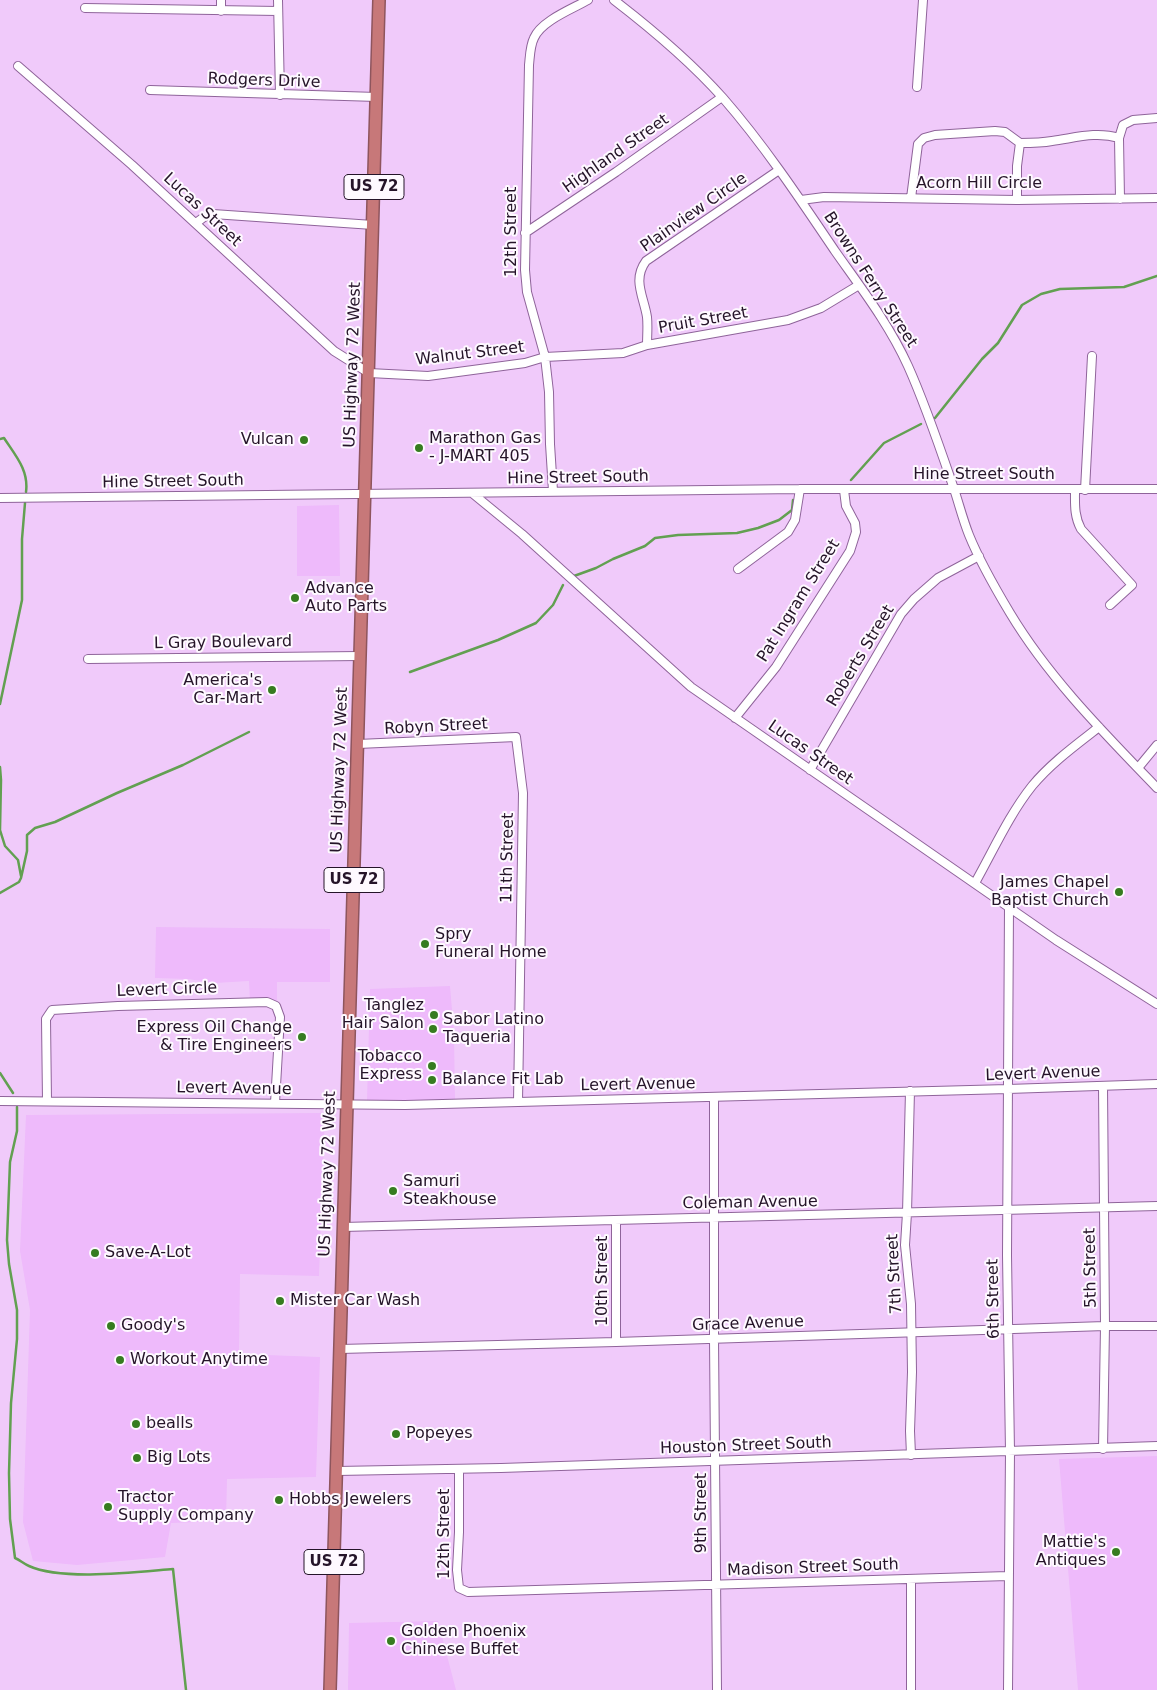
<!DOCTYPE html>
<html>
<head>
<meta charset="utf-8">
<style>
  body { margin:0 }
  canvas { display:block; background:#f0cafa }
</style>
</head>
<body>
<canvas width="1157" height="1690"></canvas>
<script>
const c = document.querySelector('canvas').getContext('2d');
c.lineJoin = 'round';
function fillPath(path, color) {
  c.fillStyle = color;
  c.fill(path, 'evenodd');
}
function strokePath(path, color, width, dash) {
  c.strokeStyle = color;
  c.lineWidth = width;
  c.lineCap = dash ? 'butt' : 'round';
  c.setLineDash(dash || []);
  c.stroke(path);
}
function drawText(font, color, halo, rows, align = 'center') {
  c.font = font + ' "DejaVu Sans",sans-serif';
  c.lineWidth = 4;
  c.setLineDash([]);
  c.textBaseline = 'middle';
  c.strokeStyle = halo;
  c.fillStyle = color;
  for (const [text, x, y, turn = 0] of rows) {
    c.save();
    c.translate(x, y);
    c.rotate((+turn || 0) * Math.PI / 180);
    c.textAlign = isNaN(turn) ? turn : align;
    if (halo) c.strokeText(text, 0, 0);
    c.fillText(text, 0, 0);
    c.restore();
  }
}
fillPath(new Path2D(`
  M339,505L340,576H297V506Z
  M156,927L330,929V982H277V1001L250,1002L249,981L215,983L188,979L155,978Z
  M450,986L454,1034L455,1100L367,1101L370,989Z
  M325,1113L319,1276L240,1274L239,1354L320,1357L316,1477L227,1479L226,1521L171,1523L165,1557L77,1565L33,1561L23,1522L30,1310L20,1251L26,1115Z
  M1157,1456V1690H1078L1059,1459Z
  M438,1621L456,1690H348L349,1623Z`), '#eebafb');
strokePath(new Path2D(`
  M935,418L982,359L998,343L1022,305L1041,294L1060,289L1124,287L1157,276
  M0,439L4,438C15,455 29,470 26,492
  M851,480L884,443L921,424
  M574,576L596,568L613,559L645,546L655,538L678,535L737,533L758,528L779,520L792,510L793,500
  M410,672L498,640L536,623L553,605L563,585
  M0,704L22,600V539L25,503
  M0,767L1,780L0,830L5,846L18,860L21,876
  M0,893L19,882L21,878L27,851V835L35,828L55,822L117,793L183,765L249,732
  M0,1073L13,1093
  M17,1107V1131L10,1162L7,1240L9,1264L17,1310V1339L11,1403L9,1473L10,1519L15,1558C20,1560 24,1564 29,1566C62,1581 136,1572 173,1569L186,1690`), '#62a051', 2.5);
const minor = new Path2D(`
  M278,0L280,95
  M614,0C653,30 690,61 723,98C764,145 800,199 835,251C861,288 889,324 908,366C926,406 940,448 954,489C959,504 963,520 969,535C980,562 995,588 1010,613C1049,678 1104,733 1157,788
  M85,8L278,11
  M221,11V0
  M18,66L132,165L334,351L369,373L428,376L525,363L545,357L623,353L647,345L788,320L821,308L859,285
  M917,87L923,0
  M150,90L377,97
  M911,198L918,144L924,138L935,135L995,131L1005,132L1020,143C1030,143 1041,143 1052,141C1075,138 1096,131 1119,138
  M1120,199L1119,138L1123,125L1133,120L1157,118
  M801,200L824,197L1017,200L1157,198
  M1017,200V166L1020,143
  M196,223L204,217L213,214L373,225
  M525,233L616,172L722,97
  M647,345C647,336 648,326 647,317C644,297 632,280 646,261L779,170
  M1075,490C1075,504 1074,516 1081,529L1132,585L1110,605
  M1085,490L1092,356
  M553,491L550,444L549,392L545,357L527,292L525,270L529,65C530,56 530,46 534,38C541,21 572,9 588,0
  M472,493L522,534L691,687L1056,940L1157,1004
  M0,498L800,489H1157
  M738,569L788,532L795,520L800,489
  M88,659L360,656
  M735,718L776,667L850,551L856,532L855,523L846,506L844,490
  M358,744L516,737L523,793L518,1101
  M1138,768L1157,745
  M810,770L901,614L914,599L938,578L979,556
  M975,883C993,851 1009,815 1032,786C1051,763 1076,745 1099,727
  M1103,1086L1105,1326L1103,1449
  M910,1091L907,1213L905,1245L911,1304L912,1372L910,1431L911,1455
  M714,1097V1339L717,1690
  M0,1101L405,1105L1008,1089L1157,1084
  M47,1101L46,1019L52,1010L118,1006L267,1002L276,1006L280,1017L275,1103
  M343,1227L1157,1206
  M616,1342V1220
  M340,1349L616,1342L1105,1326H1157
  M459,1469V1532L457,1570L459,1588L468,1592L1008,1576
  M337,1471L501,1468L1157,1446
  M911,1690V1579
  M1008,1690L1010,1452L1007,1255L1009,907`);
const highway = new Path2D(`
  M330,1690L379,0`);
strokePath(minor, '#8f649a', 10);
strokePath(highway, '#8e555d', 14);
strokePath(minor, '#fff', 8);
strokePath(highway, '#c77879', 11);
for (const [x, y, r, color] of [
  [304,440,5,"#367c20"],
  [419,448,5,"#367c20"],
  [295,598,5,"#367c20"],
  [272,690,5,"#367c20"],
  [1119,892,5,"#367c20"],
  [425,944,5,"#367c20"],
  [434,1015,5,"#367c20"],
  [433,1029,5,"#367c20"],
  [302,1037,5,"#367c20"],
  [432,1066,5,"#367c20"],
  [432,1080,5,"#367c20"],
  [393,1191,5,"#367c20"],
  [95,1253,5,"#367c20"],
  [280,1301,5,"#367c20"],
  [111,1326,5,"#367c20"],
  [120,1360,5,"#367c20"],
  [136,1424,5,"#367c20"],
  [396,1434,5,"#367c20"],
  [137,1458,5,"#367c20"],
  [279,1500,5,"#367c20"],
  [108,1507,5,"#367c20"],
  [1116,1552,5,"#367c20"],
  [391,1641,5,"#367c20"]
]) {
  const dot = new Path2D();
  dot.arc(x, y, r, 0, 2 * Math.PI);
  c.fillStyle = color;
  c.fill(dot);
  strokePath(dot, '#fef9ff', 2);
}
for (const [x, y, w] of [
  [374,187,60],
  [354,880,60],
  [334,1562,60]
]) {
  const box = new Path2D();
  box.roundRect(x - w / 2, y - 12.5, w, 25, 4);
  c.fillStyle = '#fef9ff';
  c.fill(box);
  strokePath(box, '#251429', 1);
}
drawText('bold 15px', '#251429', null, [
  ["US 72",374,187],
  ["US 72",354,880],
  ["US 72",334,1562]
]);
drawText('16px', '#251429', '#fef9ff', [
  ["Rodgers Drive",264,81,2],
  ["Highland Street",616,154,-35],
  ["Acorn Hill Circle",979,184],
  ["Lucas Street",202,210,43],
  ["Plainview Circle",694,213,-35],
  ["12th Street",512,232,-90],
  ["Browns Ferry Street",870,280,57],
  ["Pruit Street",703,321,-10],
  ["Walnut Street",470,354,-7],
  ["US Highway 72 West",353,365,-88],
  ["Hine Street South",984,475],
  ["Hine Street South",578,478,-1],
  ["Hine Street South",173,482,-1],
  ["Pat Ingram Street",799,601,-58],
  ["L Gray Boulevard",223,643,-1],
  ["Roberts Street",861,656,-59],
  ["Robyn Street",436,727,-3],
  ["Lucas Street",810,753,35],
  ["US Highway 72 West",340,770,-88],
  ["11th Street",508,858,-89],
  ["Levert Circle",167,990,-2],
  ["Levert Avenue",1043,1074,-2],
  ["Levert Avenue",638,1085,-1],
  ["Levert Avenue",234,1089,1],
  ["US Highway 72 West",328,1174,-88],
  ["Coleman Avenue",750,1203,-1],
  ["5th Street",1091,1268,-91],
  ["7th Street",895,1274,-93],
  ["10th Street",603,1281,-90],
  ["6th Street",994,1299,-91],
  ["Grace Avenue",748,1324,-2],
  ["Houston Street South",746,1446,-2],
  ["9th Street",702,1513,-90],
  ["12th Street",445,1534,-90],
  ["Madison Street South",813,1568,-2]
]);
drawText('16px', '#251429', '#fef9ff', [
  ["Marathon Gas",429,439],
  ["- J-MART 405",429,457],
  ["Vulcan",294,440,"right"],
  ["Advance",305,589],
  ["Auto Parts",305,607],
  ["America's",262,681,"right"],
  ["Car-Mart",262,699,"right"],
  ["James Chapel",1109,883,"right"],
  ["Baptist Church",1109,901,"right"],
  ["Spry",435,935],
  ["Funeral Home",435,953],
  ["Tanglez",424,1006,"right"],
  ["Hair Salon",424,1024,"right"],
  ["Sabor Latino",443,1020],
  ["Taqueria",443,1038],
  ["Express Oil Change",292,1028,"right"],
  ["& Tire Engineers",292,1046,"right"],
  ["Tobacco",422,1057,"right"],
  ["Express",422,1075,"right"],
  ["Balance Fit Lab",442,1080],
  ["Samuri",403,1182],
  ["Steakhouse",403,1200],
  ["Save-A-Lot",105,1253],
  ["Mister Car Wash",290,1301],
  ["Goody's",121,1326],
  ["Workout Anytime",130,1360],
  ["bealls",146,1424],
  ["Popeyes",406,1434],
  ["Big Lots",147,1458],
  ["Tractor",118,1498],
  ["Supply Company",118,1516],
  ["Hobbs Jewelers",289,1500],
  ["Mattie's",1106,1543,"right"],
  ["Antiques",1106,1561,"right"],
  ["Golden Phoenix",401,1632],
  ["Chinese Buffet",401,1650]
], 'left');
</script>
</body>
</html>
